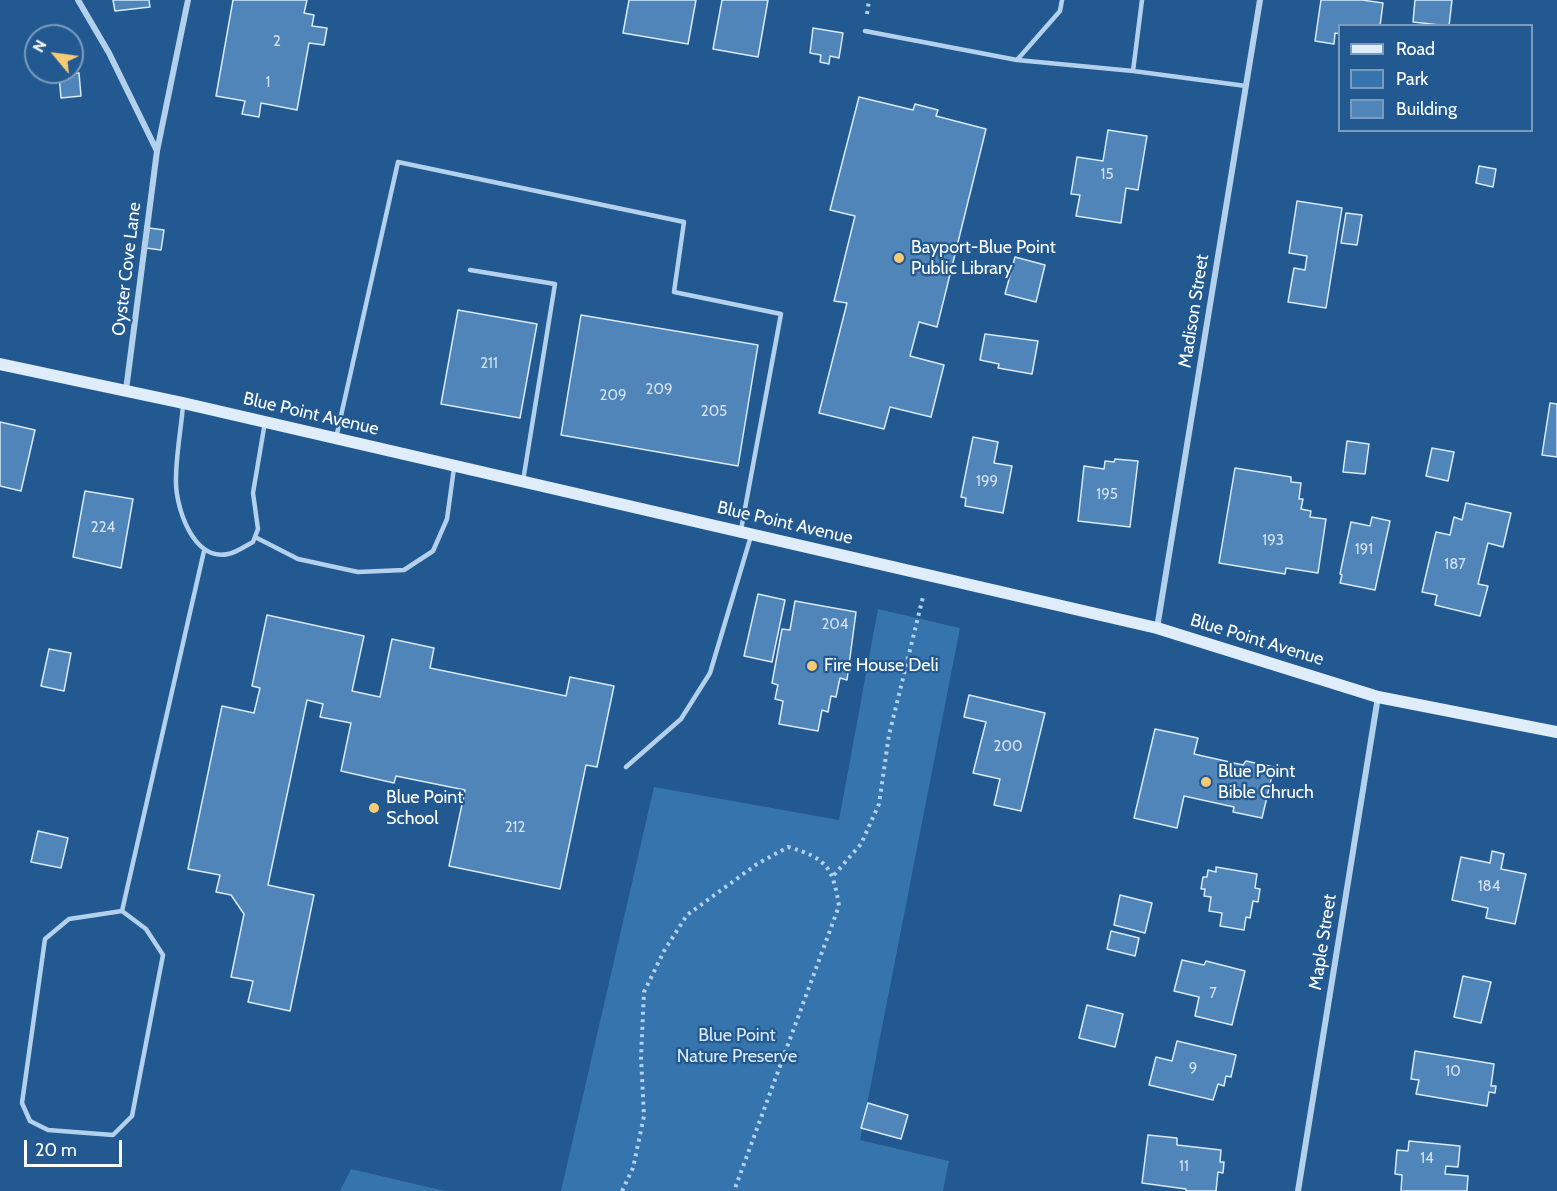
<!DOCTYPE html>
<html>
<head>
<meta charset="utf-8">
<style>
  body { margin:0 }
  #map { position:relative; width:1557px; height:1191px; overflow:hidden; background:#225991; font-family:Cabin,sans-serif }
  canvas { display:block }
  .legend { position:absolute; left:1338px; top:24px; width:195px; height:108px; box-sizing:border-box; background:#225991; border:2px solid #7a9bbd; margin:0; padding:8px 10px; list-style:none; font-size:18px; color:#fff }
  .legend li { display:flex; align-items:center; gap:12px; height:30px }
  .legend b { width:30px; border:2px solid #7a9bbd }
  .north { position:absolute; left:24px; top:24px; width:60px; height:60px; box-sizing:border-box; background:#225991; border:2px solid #7a9bbd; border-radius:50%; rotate:299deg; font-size:16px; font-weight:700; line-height:24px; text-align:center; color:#fff }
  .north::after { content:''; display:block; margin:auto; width:21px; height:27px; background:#f8ca75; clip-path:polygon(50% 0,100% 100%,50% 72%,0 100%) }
  .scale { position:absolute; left:24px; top:1140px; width:98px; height:27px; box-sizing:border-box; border:3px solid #fff; border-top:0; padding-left:8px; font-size:18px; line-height:21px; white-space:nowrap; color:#fff; -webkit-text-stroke:4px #225991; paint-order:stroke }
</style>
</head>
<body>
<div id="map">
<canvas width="1557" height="1191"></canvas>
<ul class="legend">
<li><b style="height:8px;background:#dfecfa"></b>Road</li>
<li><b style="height:16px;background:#3674ae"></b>Park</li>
<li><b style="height:16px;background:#4f85b9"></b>Building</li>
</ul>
<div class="north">N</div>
<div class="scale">20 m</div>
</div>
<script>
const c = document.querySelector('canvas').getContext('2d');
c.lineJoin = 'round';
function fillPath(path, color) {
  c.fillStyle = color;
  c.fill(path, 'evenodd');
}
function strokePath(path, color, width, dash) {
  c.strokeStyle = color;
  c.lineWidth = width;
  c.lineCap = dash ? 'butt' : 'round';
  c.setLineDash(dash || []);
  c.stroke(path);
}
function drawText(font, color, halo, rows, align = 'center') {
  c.font = font + ' Cabin,sans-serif';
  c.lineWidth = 4.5;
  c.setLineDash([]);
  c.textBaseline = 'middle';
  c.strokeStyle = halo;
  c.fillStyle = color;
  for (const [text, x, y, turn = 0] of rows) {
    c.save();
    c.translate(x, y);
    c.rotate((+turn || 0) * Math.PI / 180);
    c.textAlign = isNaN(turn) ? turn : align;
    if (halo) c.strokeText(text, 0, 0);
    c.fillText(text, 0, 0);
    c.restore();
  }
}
fillPath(new Path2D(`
  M878,609L960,628L860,1140L949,1161L943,1191H561L654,787L839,820Z
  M351,1169L445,1191H340Z`), '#3674ae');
const building = new Path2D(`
  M113,0H149L150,7L115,11Z
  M233,0H307L304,13L314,15L312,26L327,28L324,45L309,43L297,110L261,103L259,117L242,114L245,101L216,96Z
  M629,0H696L688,44L623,33Z
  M722,0H768L758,57L713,49Z
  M1321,0H1362L1383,3L1380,26H1340V34L1335,33L1334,44L1315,41Z
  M1415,0H1452L1449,26L1413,22Z
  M813,28L843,33L839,58L830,56L829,64L820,62L821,55L810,53Z
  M79,73L81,96L61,98L59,75Z
  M859,97L913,110L915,104L938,110L936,116L986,129L937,327L919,322L910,356L944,365L931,417L890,407L884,429L819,413L847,303L834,301L855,216L830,210Z
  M1108,130L1147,136L1138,190L1126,188L1121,223L1076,216L1080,195L1071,194L1077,157L1103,161Z
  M1479,166L1496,169L1493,187L1476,183Z
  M1297,201L1342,208L1326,308L1288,302L1294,268L1305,270L1307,256L1289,253Z
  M1346,213L1362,215L1357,245L1341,243Z
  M149,228L164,230L161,250L146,248Z
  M1015,257L1045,265L1036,302L1005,294Z
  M458,310L537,324L520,418L441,404Z
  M581,315L758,345L738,466L561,435Z
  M985,334L1038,341L1032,374L998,368L999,364L980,360Z
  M1550,403L1557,404V457L1542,455Z
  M0,422L35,430L21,491L0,486Z
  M973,437L998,442L994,463L1012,466L1003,513L965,506L966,498L961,497Z
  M1347,441L1369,444L1365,474L1343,472Z
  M1432,448L1454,452L1448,481L1426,476Z
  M1115,459L1138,461L1130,527L1078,521L1084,466L1104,469L1105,461L1114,462Z
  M1235,468L1291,477V482L1301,483L1299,499H1303L1301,509L1311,511L1310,517L1326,519L1318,573L1286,568L1285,574L1219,563Z
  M85,491L133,499L121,568L73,557Z
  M1466,503L1511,513L1503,547L1488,543L1478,584L1488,586L1480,616L1435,605L1437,595L1422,592L1436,532L1450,535L1454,517L1462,520Z
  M1372,517L1390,521L1375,590L1340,583L1342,575L1340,574L1351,522L1370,526Z
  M758,594L785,600L772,662L744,656Z
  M795,601L856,612L847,680L840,678L836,697L831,696L828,712L822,710L818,731L779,724L783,701L775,699L778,685L772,683L782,629L790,630Z
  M267,615L364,636L352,691L380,697L392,639L434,648L430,668L566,696L570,677L614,686L597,767L586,765L560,889L449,866L465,790L396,776L394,783L341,771L351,723L320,717L323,704L307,700L268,885L314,895L290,1011L248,1002L253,981L231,977L244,914L231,895L216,892L220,875L188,869L222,706L254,713L260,688L252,686Z
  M49,649L71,653L64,691L41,686Z
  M969,695L1045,713L1021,811L994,805L1000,779L973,773L986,722L964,717Z
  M1155,729L1198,738L1194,754L1243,765L1246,761L1274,767L1262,818L1233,812L1234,807L1184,796L1177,828L1134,818Z
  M38,831L68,838L61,868L31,862Z
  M1492,851L1504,854L1501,869L1526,874L1515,924L1486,918L1488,908L1452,900L1461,857L1490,863Z
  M1216,867L1257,874L1255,888L1260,889L1258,902L1253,901L1250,918L1246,917L1244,930L1220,926L1222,913L1209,911L1211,897L1204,896L1205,889H1201L1203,877H1207L1208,870L1216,872Z
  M1120,895L1152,903L1145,933L1114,925Z
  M1111,931L1139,938L1135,956L1107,949Z
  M1182,960L1204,965L1206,961L1245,971L1232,1025L1195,1016L1199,997L1174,991Z
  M1463,976L1491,982L1481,1023L1454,1017Z
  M1087,1005L1123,1014L1115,1047L1079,1038Z
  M1177,1041L1236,1055L1231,1077L1226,1076L1224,1086L1218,1084L1213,1100L1149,1085L1156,1057L1172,1061Z
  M1415,1051L1494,1064L1491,1086H1496L1495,1093L1489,1092L1487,1106L1416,1094L1419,1080L1411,1079Z
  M868,1103L908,1115L901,1139L861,1128Z
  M1148,1135L1177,1138V1145L1221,1150L1220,1162H1224L1223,1173L1218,1172L1216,1191H1186V1189L1142,1183Z
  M1409,1141L1460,1146L1458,1167L1446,1166L1445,1174L1468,1176L1467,1191H1401L1402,1175L1395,1174L1397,1150L1408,1151Z`);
fillPath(building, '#4f85b9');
strokePath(building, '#d9e9f9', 1.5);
strokePath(new Path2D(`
  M867,14L869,0
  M834,875L861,844L879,804L889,735L923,597
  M622,1191L633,1168L644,1116L641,1057L644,992L664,951L687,915L757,864L788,847C827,858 833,868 839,906L734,1191`), '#b3d1ed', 4, [3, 4.5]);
strokePath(new Path2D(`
  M1142,0L1133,71L1246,86
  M865,31L1017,60L1060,11L1062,0
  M1017,60L1133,71
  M470,270L555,284L523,481
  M183,405C181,430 176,455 176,479C175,506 193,562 228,554C236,553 245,546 253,542L258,529L253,493L265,422
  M336,438L398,162L684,222L674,292L781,314L741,530
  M255,537L298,559L358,572L404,570L433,551L447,519L454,468
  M626,767L681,719L710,673L751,536
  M122,911L146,929L163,955L132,1116L113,1135L48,1130L30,1121L22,1103L45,939L69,919L122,911L204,551`), '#b3d1ed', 4.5);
strokePath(new Path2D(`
  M78,0L109,53L157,151L188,0
  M126,390L157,151
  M1157,628L1260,0
  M1298,1191L1378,697`), '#b3d1ed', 6);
strokePath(new Path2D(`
  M0,364L183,403L1157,628L1378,697L1557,732`), '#dfecfa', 12);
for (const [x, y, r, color] of [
  [899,258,6,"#f8ca75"],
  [812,666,6,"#f8ca75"],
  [1206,782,6,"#f8ca75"],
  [374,808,6,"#f8ca75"]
]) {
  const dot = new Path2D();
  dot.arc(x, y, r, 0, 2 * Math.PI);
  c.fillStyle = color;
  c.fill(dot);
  strokePath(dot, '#225991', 2);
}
drawText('15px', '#d3e0ee', null, [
  ["2",277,42],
  ["1",268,83],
  ["15",1107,175],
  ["211",489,364],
  ["209",659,390],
  ["209",613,396],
  ["205",714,412],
  ["199",987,482],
  ["195",1107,495],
  ["224",103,528],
  ["193",1273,541],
  ["191",1364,550],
  ["187",1455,565],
  ["204",835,625],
  ["200",1008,747],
  ["212",515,828],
  ["184",1489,887],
  ["7",1213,994],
  ["9",1193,1069],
  ["10",1453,1072],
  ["14",1427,1159],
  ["11",1184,1167]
]);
drawText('18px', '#fff', '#225991', [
  ["Bayport-Blue Point",911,248],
  ["Public Library",911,269],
  ["Fire House Deli",824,666],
  ["Blue Point",1218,772],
  ["Bible Chruch",1218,793],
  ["Blue Point",386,798],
  ["School",386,819]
], 'left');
drawText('18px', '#fff', '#225991', [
  ["Oyster Cove Lane",127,269,-83],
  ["Madison Street",1194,311,-81],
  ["Blue Point Avenue",311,414,13],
  ["Blue Point Avenue",785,523,13],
  ["Blue Point Avenue",1257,640,17],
  ["Maple Street",1323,942,-81]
]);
drawText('18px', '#d9e9f9', '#225991', [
  ["Blue Point",737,1036],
  ["Nature Preserve",737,1057]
]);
</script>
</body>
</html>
